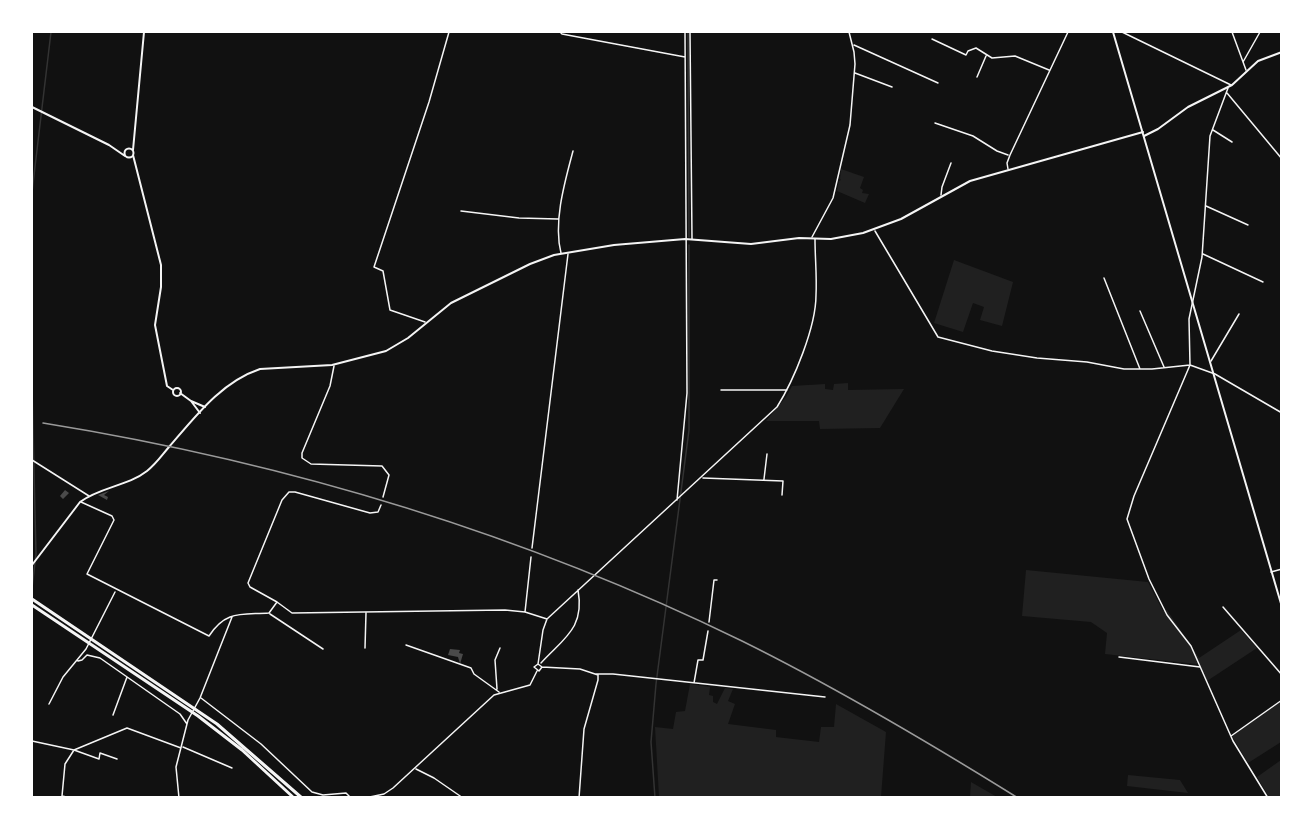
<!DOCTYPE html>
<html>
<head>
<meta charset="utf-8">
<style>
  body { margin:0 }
  #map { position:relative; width:1313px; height:829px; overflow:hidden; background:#111; font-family:"Space Grotesk",sans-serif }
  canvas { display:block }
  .frame { position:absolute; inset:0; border:33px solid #fff; pointer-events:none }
</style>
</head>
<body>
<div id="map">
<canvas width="1313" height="829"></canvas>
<div class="frame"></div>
</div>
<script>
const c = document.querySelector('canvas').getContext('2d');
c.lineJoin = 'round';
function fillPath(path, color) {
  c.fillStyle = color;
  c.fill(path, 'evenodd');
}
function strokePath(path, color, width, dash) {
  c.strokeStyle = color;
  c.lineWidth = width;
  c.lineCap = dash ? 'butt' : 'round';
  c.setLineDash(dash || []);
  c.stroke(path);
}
fillPath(new Path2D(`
  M841,169L864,177L860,188L863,190L862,193L869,194L865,203L837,191L839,181L841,180L840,179Z
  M954,260L1013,282L1002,326L980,320L984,307L973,303L963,332L934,323Z
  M848,383V390L904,389L880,428L820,429L819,421H766L786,397L792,386L825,384V389L833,390L834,384Z
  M1026,570L1148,582L1163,611L1167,610L1199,658L1241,630L1257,648L1207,681L1199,663L1196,664L1105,654L1107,633L1091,622L1022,616Z
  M690,684L710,687L709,695L713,696V702L717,704L725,688L733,689L728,701L735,704L728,724L776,730V737L819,742L821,727H834L836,704L886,732L881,797H659L655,727L673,729L676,712L685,711Z
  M1281,701V742L1248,763L1232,736Z
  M1281,760V797H1269L1257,777Z
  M1128,775L1180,780L1188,793L1127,786Z
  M971,782L997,797H970Z`), '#202020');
strokePath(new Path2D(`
  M688,32L689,237
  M32,192L51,32
  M32,387L36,554L32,588
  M655,798L651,742L656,684L689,430V245`), '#333', 1.5);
fillPath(new Path2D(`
  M65,490L69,493L63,499L60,496Z
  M109,491L104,495L108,497L107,500L98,495Z
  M450,649L460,650L459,653L463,654L460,664L458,657L448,655Z`), '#4a4a4a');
strokePath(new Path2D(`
  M560,32L562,34L685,57
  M690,32L692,239
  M1122,32L1231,85
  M1232,32L1246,70
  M932,39L966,55L968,51L976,48L992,58L1015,56L1049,70
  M854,45L938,83
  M1243,62L1260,32
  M855,73L892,87
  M977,77L986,56
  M1228,88L1210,136L1202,257L1189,319L1190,365L1134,496L1127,519L1149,579L1167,615L1191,646L1233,741L1268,798
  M1227,93L1282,159
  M935,123L973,136L997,151L1008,155
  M1213,130L1232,142
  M1008,169L1007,163L1010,155L1068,32
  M941,195L942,187L951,163
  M1206,206L1248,225
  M461,211L519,218L558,219
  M875,231L938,337L992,351L1037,358L1087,362L1124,369H1152L1190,365L1215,374L1282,413
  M812,237L833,198L850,125L855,64L854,52L849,32
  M561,253C553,222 565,181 573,151
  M1203,254L1263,282
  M1104,278L1140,369
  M1140,311L1164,367
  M425,322L390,310L383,271L374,267L429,102L449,32
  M1211,361L1239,314
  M334,366L330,386L302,453V458L311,464L382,466L389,475L383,497
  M721,390H787
  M32,460L89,496
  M703,478L783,481L782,495
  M764,479L767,454
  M677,500L687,393L685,32
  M81,502L112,516L114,520L87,574L209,636C226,610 241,615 269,613L277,602L292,613L505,610L525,612L547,619
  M532,548L568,254
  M1271,572L1282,569
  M277,602L250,587L248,583L282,500L289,492H295L370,513L378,512L381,505
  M1223,607L1282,675
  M525,612L531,557
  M270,614L323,649
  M709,622L714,580H717
  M406,645L471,668L474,674L499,692
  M365,648L366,613
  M1119,657L1200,667
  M78,661L82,660L87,655L100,658L180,714L187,724
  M541,663C564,638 585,628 578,590
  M538,664L543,630L547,619L777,407C794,380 816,327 816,295C817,276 815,258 815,239
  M542,667L539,671L534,667L538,664L542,667L580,669L598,675V680L584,729L579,798
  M595,674H613L825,697
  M694,683L698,660H703L708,631
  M497,689L495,660L500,648
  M201,698L261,744L312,792L323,795L346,793L351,798
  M49,704L63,677L86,649L115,592
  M113,715L127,677
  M1231,736L1282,700
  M32,741L74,750L99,759L100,753L117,759
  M183,747L232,768
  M416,769L434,778L463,798
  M71,798L62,796L65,764L74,750L127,728L181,748
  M179,798L176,767L188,720L200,698L232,617
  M365,798L384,794L393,788L494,695L530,685L537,671`), '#f5f5f5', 1.5);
strokePath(new Path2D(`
  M32,107L109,145L125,156
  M1144,136L1158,129L1188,107L1232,85L1258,61L1282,52
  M124.5 153a4.5 4.5 0 1 1 9 0a4.5 4.5 0 1 1-9 0Z
  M133,150L144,32
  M133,155L161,265V287L155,325L167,386L173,390
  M173 392a4 4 0 1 1 8 0a4 4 0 1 1-8 0Z
  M180,393L191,401L200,413
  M191,401L205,407
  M32,565L80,502C100,487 128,486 147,471C156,464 162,455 169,447C195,417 221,382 260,369L332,365L386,351L408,338L451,303L530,264L554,255L614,245L685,239L751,244L799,238L831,239L863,233L901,219L970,181L1143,132`), '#f5f5f5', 2);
strokePath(new Path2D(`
  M1113,32L1282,607`), '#f5f5f5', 2);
strokePath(new Path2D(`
  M32,599L217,724L302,798
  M32,605L198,716L242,750L294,798`), '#f5f5f5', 3);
strokePath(new Path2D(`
  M43,423C285,462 521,533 742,641C837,688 928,742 1018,798`), '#9a9a9a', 1.5);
</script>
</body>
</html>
